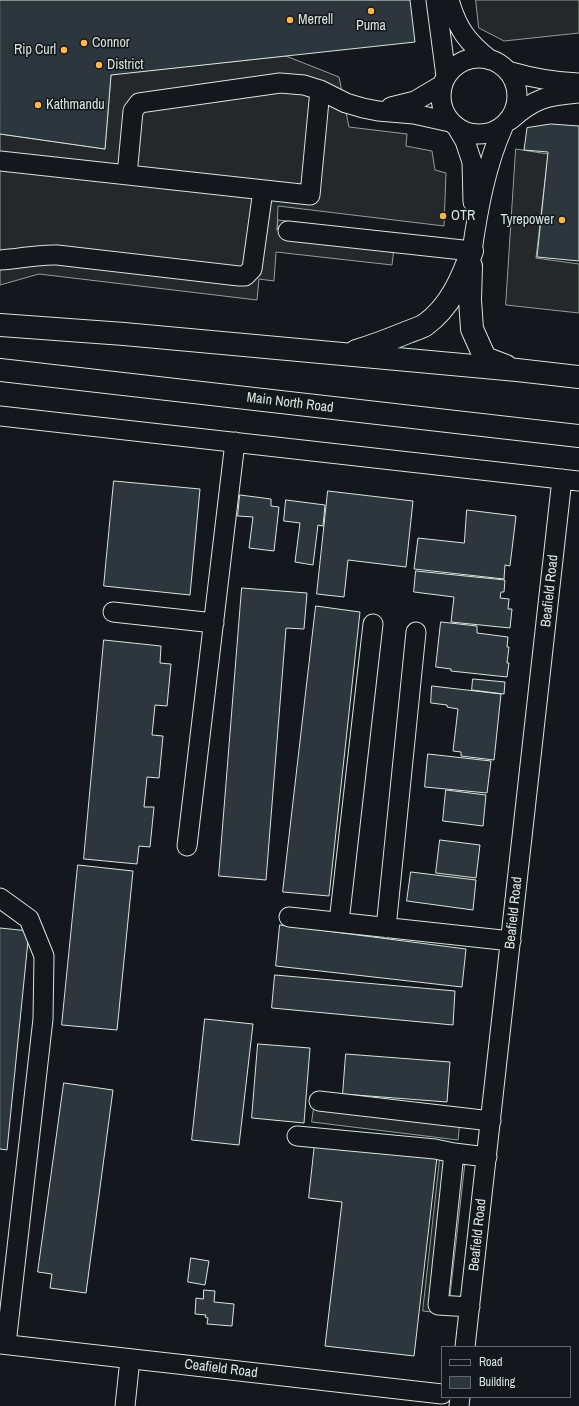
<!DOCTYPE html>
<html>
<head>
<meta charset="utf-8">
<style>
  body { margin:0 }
  #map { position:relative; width:579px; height:1406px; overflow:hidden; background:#14181c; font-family:"Archivo Narrow",sans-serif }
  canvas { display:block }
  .legend { position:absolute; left:441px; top:1346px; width:130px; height:52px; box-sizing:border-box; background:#14181c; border:1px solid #626a69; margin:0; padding:5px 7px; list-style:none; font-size:12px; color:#d8e6dc }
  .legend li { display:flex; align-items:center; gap:8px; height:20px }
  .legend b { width:20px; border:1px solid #626a69 }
</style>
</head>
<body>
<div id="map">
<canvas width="579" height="1406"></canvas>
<ul class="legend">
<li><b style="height:5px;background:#14181c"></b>Road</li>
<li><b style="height:11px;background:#2c363c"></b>Building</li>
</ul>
</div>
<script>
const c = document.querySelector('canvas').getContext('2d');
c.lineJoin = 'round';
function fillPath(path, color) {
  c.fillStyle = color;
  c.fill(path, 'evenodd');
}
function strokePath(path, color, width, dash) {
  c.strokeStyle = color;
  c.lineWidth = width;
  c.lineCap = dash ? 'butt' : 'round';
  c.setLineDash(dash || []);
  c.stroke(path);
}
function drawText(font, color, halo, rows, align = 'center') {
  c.font = font + ' "Archivo Narrow",sans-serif';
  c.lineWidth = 3;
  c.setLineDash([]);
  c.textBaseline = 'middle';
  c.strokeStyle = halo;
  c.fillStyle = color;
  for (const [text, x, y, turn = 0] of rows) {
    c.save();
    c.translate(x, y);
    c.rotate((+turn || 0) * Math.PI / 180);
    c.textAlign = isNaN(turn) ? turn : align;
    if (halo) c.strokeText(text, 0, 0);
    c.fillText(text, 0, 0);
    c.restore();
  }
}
const parking = new Path2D(`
  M476,0H579V33L504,41L479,28Z
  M286,56L339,77L349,127L407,134L406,146L432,151L435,170L446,173L444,226L278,206L277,230L278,220L449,240L394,248L392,265L276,252L274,281L259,279L257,300L39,274L0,285V134L105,149L111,75Z
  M516,149L548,154L536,258L579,264V313L506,305Z
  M316,1094L461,1111L458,1140L312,1122Z
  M440,1159L465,1162L448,1314L423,1311Z`);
fillPath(parking, '#24282b');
strokePath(parking, '#939e99', 1);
const building = new Path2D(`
  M0,0H410L415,42L111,75L105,149L0,134Z
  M551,124L579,126V261L537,257L548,152L524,150L527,128Z
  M114,481L200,489L190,595L104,586Z
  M328,491L413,501L406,567L348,560L344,597L317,594Z
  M240,495L271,499V506L279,507L274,551L249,548L253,517L238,516Z
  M286,500L325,505L323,526L318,525L313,565L295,562L300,523L284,521Z
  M467,510L516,516L510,566L505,565L504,579L414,569L418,538L464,543Z
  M416,571L505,580L504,592H501L500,598L509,599L508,609H512L510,628L451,622L454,597L414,592Z
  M242,588L307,593L304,629L286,628L266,880L219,876Z
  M316,606L360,612L329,896L283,892Z
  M441,622L477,626V633L508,637L507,647H509L507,663H509L507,677L451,671V669L436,667Z
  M104,640L161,646L160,663L171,664L167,706L155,705L152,735L163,736L159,778L147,777L144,807H154L150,847L139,846L137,864L84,859Z
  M473,679L505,682L504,694L472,690Z
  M432,686L501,694L494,760L461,756V752L453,751L458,709L447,707V705L431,703Z
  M428,754L491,761L487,793L425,787Z
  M446,790L486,795L483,826L443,821Z
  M440,840L480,845L476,878L436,873Z
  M78,865L133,871L117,1030L62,1025Z
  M411,872L476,880L473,910L407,901Z
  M280,925L466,949L462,987L276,966Z
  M0,928L29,931L7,1150L0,1149Z
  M275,975L455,991L453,1025L272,1008Z
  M205,1019L253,1024L239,1145L192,1140Z
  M258,1044L310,1048L304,1123L252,1118Z
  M346,1054L450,1062L447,1102L343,1094Z
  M64,1083L113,1090L86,1293L50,1288L52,1274L38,1272Z
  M315,1143L437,1157L414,1356L325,1346L342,1202L309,1198Z
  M191,1258L209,1261L205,1285L188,1282Z
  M204,1290L215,1291L214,1302L234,1304L232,1326L207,1324L208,1318L205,1317L206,1315L195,1314L196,1298L203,1299Z`);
fillPath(building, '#2c363c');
strokePath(building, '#d8e6dc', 1);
const minor = new Path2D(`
  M436,0L446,76
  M449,0C457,28 467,42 490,60
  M441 96a38 38 0 1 1 76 0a38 38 0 1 1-76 0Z
  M508,71C532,78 554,82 579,83
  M391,107L415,101L442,85
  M510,120C535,98 546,96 579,93
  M458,129L465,141L472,162L473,202
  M0,161L310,195L320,90L346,103L363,108L378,111L414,114L450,122
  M127,175L133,111L139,103L280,83L304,85L320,90
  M288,231L472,251C478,209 486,165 503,127
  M0,260C19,259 38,254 57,255L239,276H245L252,269L263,190
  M0,416L579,481
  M113,612L214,623
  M187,846L235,442
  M0,898L29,919L44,956L43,1019L6,1344
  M289,917L511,941
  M339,922L373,624
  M386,928L416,632
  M319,1101L491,1121
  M297,1136L435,1149L454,1153L487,1157
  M454,1153L438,1305L470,1307
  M0,1344L442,1394
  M465,1347L562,479
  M125,1406L130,1359
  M459,1406L460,1397`);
const highway = new Path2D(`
  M471,266L470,300L472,329L485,358L506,366
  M0,325L124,334L517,370L579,377
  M356,351C373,346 391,339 408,332C413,330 420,328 425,325C450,307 462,279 472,251
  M0,370L579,436`);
strokePath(minor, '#d8e6dc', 21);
strokePath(highway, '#d8e6dc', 24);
strokePath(minor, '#14181c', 19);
strokePath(highway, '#14181c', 22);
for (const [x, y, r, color] of [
  [371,11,4,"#ffb74d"],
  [290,20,4,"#ffb74d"],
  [84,43,4,"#ffb74d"],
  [64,50,4,"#ffb74d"],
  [99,65,4,"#ffb74d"],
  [38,105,4,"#ffb74d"],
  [443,216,4,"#ffb74d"],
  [562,220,4,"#ffb74d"]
]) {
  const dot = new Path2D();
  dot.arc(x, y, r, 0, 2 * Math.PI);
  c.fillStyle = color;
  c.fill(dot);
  strokePath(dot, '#14181c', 1.5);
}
drawText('14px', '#d8e6dc', '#14181c', [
  ["Merrell",298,20],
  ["Puma",371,26,"center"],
  ["Connor",92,43],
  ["Rip Curl",56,50,"right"],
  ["District",107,65],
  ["Kathmandu",46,105],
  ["OTR",451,216],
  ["Tyrepower",554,220,"right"]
], 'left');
drawText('14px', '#d8e6dc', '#14181c', [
  ["Main North Road",290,403,7],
  ["Beafield Road",550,591,-84],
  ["Beafield Road",514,913,-84],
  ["Beafield Road",478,1235,-84],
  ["Ceafield Road",221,1369,7]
]);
</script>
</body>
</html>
